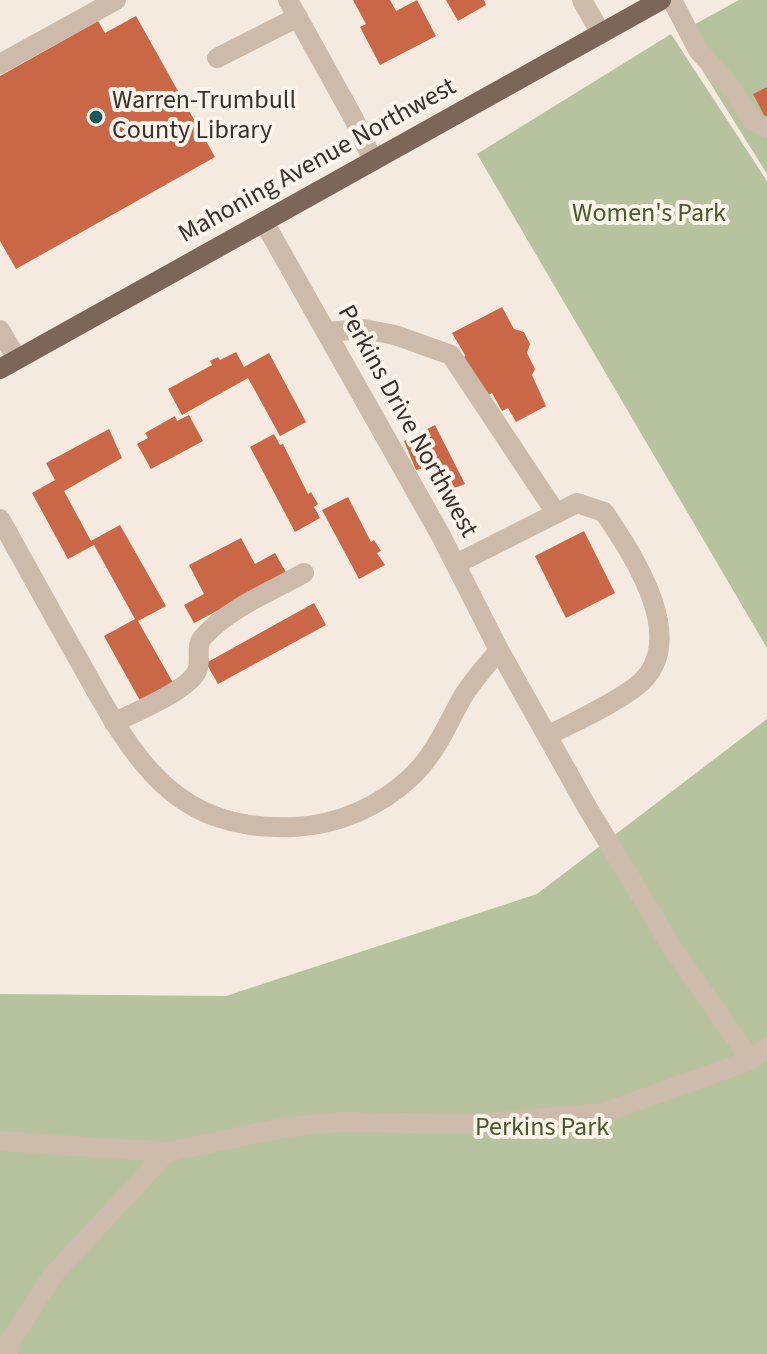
<!DOCTYPE html>
<html>
<head>
<meta charset="utf-8">
<style>
  body { margin:0 }
  canvas { display:block; background:#f4eadf }
</style>
</head>
<body>
<canvas width="767" height="1354"></canvas>
<script>
const c = document.querySelector('canvas').getContext('2d');
c.lineJoin = 'round';
function fillPath(path, color) {
  c.fillStyle = color;
  c.fill(path, 'evenodd');
}
function strokePath(path, color, width, dash) {
  c.strokeStyle = color;
  c.lineWidth = width;
  c.lineCap = dash ? 'butt' : 'round';
  c.setLineDash(dash || []);
  c.stroke(path);
}
function drawText(font, color, halo, rows, align = 'center') {
  c.font = font + ' "Source Sans 3",sans-serif';
  c.lineWidth = 8;
  c.setLineDash([]);
  c.textBaseline = 'middle';
  c.strokeStyle = halo;
  c.fillStyle = color;
  for (const [text, x, y, turn = 0] of rows) {
    c.save();
    c.translate(x, y);
    c.rotate((+turn || 0) * Math.PI / 180);
    c.textAlign = isNaN(turn) ? turn : align;
    if (halo) c.strokeText(text, 0, 0);
    c.fillText(text, 0, 0);
    c.restore();
  }
}
fillPath(new Path2D(`
  M739,0H767V174L679,33Z
  M671,34L767,181V648L477,154Z
  M767,719V1354H0V994L226,996L537,894Z`), '#b7c39e');
fillPath(new Path2D(`
  M353,0H390L396,11L417,0L436,36L380,65L360,27L366,24Z
  M446,0H484L486,5L458,21Z
  M136,16L215,157L16,269L0,241V76L98,21L105,33Z
  M767,87V116L765,117L753,94Z
  M502,307L514,329L524,332L530,344L527,353L535,369L532,375L546,406L516,422L508,408L502,411L492,393L486,396L462,366L465,355L452,333Z
  M236,352L244,367L269,353L306,422L280,436L248,378L182,415L168,389L212,365L210,361L218,357L220,360Z
  M189,415L203,441L151,469L137,444L148,438L145,433L175,416L177,421Z
  M435,425L465,484L441,493L429,467L416,470L404,441Z
  M109,429L122,458L64,491L91,541L120,525L166,606L138,621L176,688L143,706L104,636L135,619L94,545L68,559L32,493L55,480L46,463Z
  M274,434L280,445L283,444L308,494L311,492L318,504L314,507L320,518L295,532L250,447Z
  M348,497L371,542L374,540L381,551L377,553L385,565L359,579L322,510Z
  M584,531L615,593L566,618L535,556Z
  M241,538L255,564L275,553L287,574L194,623L184,605L204,594L189,565Z
  M314,603L326,625L218,684L206,663Z`), '#c96747');
strokePath(new Path2D(`
  M288,0L354,119L373,161
  M582,0L601,34
  M672,0L698,50L731,87L752,120L767,128
  M217,58L298,17
  M0,64L116,0
  M0,330L17,359
  M326,332L364,329L395,335L451,355L556,513
  M0,519C27,567 53,615 80,662C132,756 172,833 295,827C337,825 379,807 410,778C435,755 446,727 462,698C472,681 487,665 499,650L440,534L264,222
  M456,564L577,503L604,512C633,555 694,645 634,688C608,707 576,721 547,736
  M499,650L587,807L673,949L751,1060
  M114,723C134,712 188,691 197,671C202,659 194,646 204,636C229,608 272,591 304,573
  M0,1141L167,1152
  M7,1354L10,1341L52,1276L167,1152L282,1128L339,1122L474,1124L603,1113L751,1060L767,1047`), '#ccbaaa', 20);
strokePath(new Path2D(`
  M0,369L661,0`), '#7c665a', 20);
for (const [x, y, r, color] of [
  [96,117,8,"#1d585d"]
]) {
  const dot = new Path2D();
  dot.arc(x, y, r, 0, 2 * Math.PI);
  c.fillStyle = color;
  c.fill(dot);
  strokePath(dot, '#fbf4eb', 3);
}
drawText('26px', '#3a2f2a', '#fbf4eb', [
  ["Warren-Trumbull",112,102],
  ["County Library",112,132]
], 'left');
drawText('26px', '#3a2f2a', '#fbf4eb', [
  ["Mahoning Avenue Northwest",318,162,-29],
  ["Perkins Drive Northwest",406,422,61]
]);
drawText('26px', '#48592c', '#fbf4eb', [
  ["Women's Park",649,215],
  ["Perkins Park",542,1129]
]);
</script>
</body>
</html>
